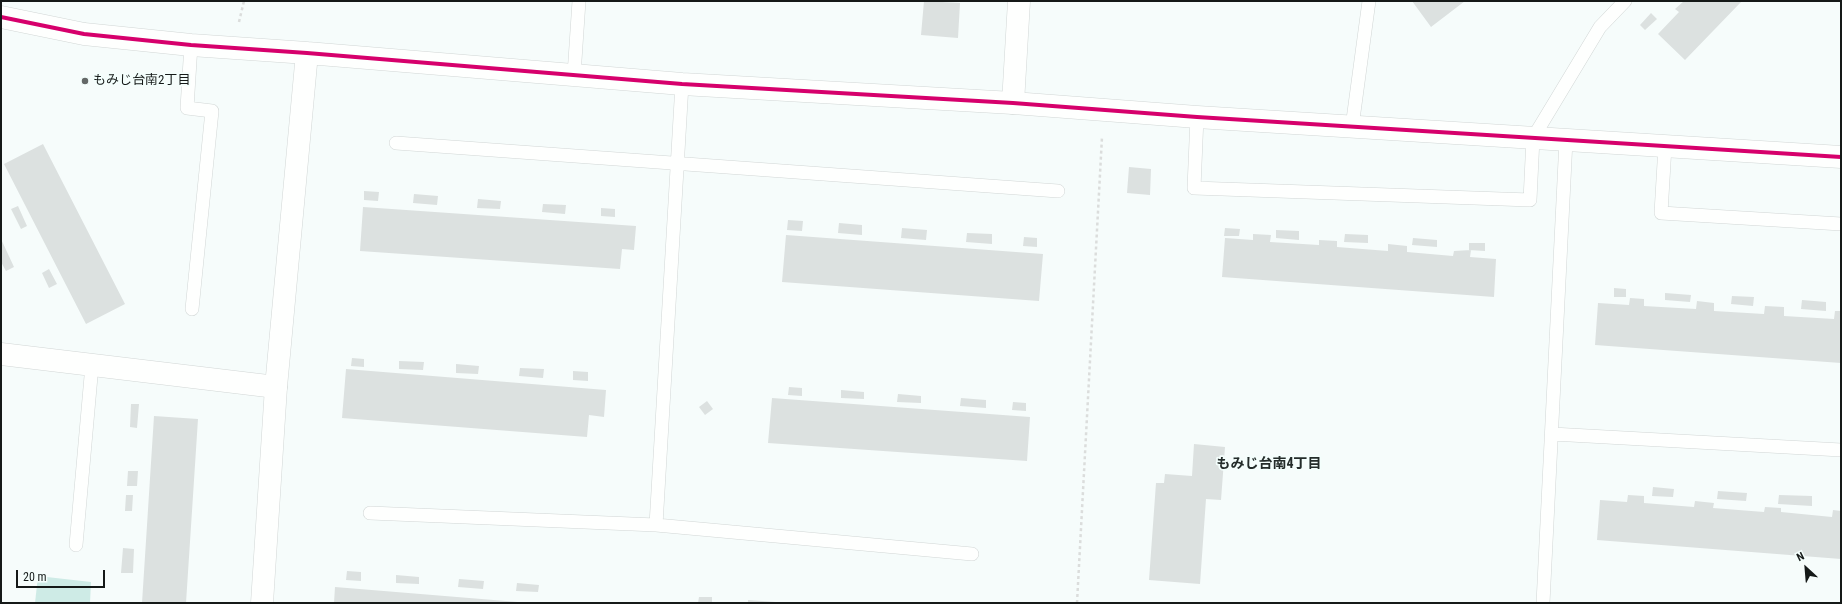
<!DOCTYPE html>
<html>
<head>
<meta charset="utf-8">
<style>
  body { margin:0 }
  #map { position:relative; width:1842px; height:604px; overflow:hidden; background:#f6fcfb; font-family:"Roboto Condensed",sans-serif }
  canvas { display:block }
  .frame { position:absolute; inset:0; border:2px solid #151918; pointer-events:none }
  .north { position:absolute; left:1786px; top:548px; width:40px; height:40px; -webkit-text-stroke:3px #f4fefc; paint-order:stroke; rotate:334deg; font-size:11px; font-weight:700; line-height:16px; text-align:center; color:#151918 }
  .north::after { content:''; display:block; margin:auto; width:14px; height:18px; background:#151918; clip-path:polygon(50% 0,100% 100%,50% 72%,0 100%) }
  .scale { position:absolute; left:16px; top:570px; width:89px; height:18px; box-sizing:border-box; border:2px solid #151918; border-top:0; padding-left:5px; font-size:12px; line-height:14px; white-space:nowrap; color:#151918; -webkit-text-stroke:3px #f4fefc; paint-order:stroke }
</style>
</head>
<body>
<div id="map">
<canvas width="1842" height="604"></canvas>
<div class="frame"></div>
<div class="north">N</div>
<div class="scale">20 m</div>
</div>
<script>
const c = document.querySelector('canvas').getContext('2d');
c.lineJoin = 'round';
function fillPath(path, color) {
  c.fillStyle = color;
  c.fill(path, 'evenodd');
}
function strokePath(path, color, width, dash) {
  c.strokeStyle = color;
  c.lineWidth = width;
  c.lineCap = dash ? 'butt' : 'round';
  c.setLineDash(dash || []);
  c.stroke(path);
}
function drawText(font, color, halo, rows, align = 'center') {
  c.font = font + ' "Roboto Condensed","Noto Sans JP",sans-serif';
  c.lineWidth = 3.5;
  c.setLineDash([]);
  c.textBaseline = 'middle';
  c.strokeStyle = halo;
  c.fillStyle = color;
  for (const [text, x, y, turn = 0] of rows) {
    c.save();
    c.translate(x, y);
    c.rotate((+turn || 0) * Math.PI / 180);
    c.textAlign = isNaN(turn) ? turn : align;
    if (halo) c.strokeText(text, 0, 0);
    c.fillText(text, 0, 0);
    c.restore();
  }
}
fillPath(new Path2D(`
  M38,576L91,582L90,603H35Z`), '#ceebe6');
fillPath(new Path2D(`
  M924,1L960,3L958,38L921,35Z
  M1412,1H1465L1431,27Z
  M1684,1H1742L1685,60L1658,34L1679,12L1675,9Z
  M1651,13L1657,19L1645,30L1640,25Z
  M43,144L125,304L86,324L4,164Z
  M1129,167L1151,169L1150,195L1127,193Z
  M364,191L379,192L378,201L364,200Z
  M414,194L438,196L437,205L413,203Z
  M478,199L501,201L500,209L477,208Z
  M543,204L566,205L565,214L542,212Z
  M18,206L27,226L21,229L11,209Z
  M363,207L636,226L634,250L622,249L620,269L360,251Z
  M601,208L615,209V217L601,216Z
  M788,220L803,221L802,231L787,230Z
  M839,223L862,225V235L838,233Z
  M902,228L927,230L926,240L901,238Z
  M1225,228L1240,229L1239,236H1224Z
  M1276,230L1299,231V240L1276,238Z
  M967,233L992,234V244L966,242Z
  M1253,234L1271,235L1270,242L1319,245V240L1337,241V247L1388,251V244L1407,246V252L1453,256L1454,251L1471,250L1470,257L1496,259L1494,297L1222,277L1225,238L1253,240Z
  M1345,234L1368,235V243L1344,242Z
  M786,235L1043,254L1039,301L782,282Z
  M1024,237L1037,238V247L1023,246Z
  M1413,238L1437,240V247L1412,245Z
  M1,239L14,267L6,271L1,262Z
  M1469,243H1485V251L1469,250Z
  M49,269L57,284L49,288L42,273Z
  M1614,288L1626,289V297H1614Z
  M1665,293L1691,295L1690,302L1665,300Z
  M1732,296L1754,297L1753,306L1731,304Z
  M1630,298L1644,299V306L1696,309L1697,301L1714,303V311L1764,314L1765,306L1784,307V316L1834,319L1835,311H1841V363L1595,345L1598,303L1629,305Z
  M1802,300L1826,302V311L1801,309Z
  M352,358L364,359V367L351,366Z
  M399,361L424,362L423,370L399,369Z
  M456,364L479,366L478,374L456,373Z
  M520,368L544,369L543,378L519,376Z
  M346,369L606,390L604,417L589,415L587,437L342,418Z
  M573,371L588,372V381L573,380Z
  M789,387L802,388V396L788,395Z
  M841,390L864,392V399L841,398Z
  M898,394L921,396V403L897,402Z
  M772,398L1030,417L1027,461L768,443Z
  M961,398L986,400V408L960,406Z
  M707,401L713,409L705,415L699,407Z
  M1013,402L1026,403V411L1012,410Z
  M131,404H139L137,428L130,427Z
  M154,416L198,419L186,603H142Z
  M1194,444L1225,447L1221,500L1206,499L1200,584L1149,580L1156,483H1164L1165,474L1192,476Z
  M128,471H138L137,486H127Z
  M1653,487L1674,489L1673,497L1652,496Z
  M1718,491L1747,493L1746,501L1717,499Z
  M126,495H133L132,511H125Z
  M1628,495L1644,496V503L1694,507L1695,501L1714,503L1713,508L1764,512L1765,507L1781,508V512L1832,517L1833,510L1841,511V559L1597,540L1600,500L1627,502Z
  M1779,495L1812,496V506L1778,504Z
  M123,548L134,549L133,573H121Z
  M347,571L361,572V581L346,580Z
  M396,575L419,577V584L396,583Z
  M459,579L484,581L483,589L458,587Z
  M517,583L539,585L538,592L516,591Z
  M335,587L518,602L517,603H334Z
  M699,597H712V603H698Z
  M748,600L776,602V603H748Z`), '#dce1e0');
const lane = new Path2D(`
  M191,45L187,108L212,111L192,309
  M574,75L579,1
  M1197,117L1194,188L1530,200L1533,138L1600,27L1625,1
  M1352,127L1369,1
  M396,143L1058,191
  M1665,146L1661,213L1841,224
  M1552,434L1841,450
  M370,513L656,525L972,554
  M656,525L682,84
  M76,545L92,365
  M1543,603L1566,140`);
const street = new Path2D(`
  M1013,103L1019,1
  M1,354L276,387`);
const secondary = new Path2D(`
  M1,17L84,34L191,45L307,53L682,84L1013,103L1197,117L1841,157
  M262,603L276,387L307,53`);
strokePath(lane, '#d1d6d5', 14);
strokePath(street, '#d1d6d5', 23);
strokePath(secondary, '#d1d6d5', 23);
strokePath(new Path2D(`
  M239,22L244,1
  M1077,603L1102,137`), '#dbdddc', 2.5, [3, 3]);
strokePath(lane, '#fefffe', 13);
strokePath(street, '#fefffe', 22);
strokePath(secondary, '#fefffe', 22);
strokePath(new Path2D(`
  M1,17L84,34L191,45L307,53L682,84L1013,103L1197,117L1841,157`), '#d6006c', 4);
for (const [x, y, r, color] of [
  [85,81,4,"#646867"]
]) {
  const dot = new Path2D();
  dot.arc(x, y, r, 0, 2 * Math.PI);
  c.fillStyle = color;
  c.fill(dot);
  strokePath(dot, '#f4fefc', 1.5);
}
drawText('13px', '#151918', '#f4fefc', [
  ["もみじ台南2丁目",93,81]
], 'left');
drawText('bold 14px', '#242c2a', '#f4fefc', [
  ["もみじ台南4丁目",1269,464]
]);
</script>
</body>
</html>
